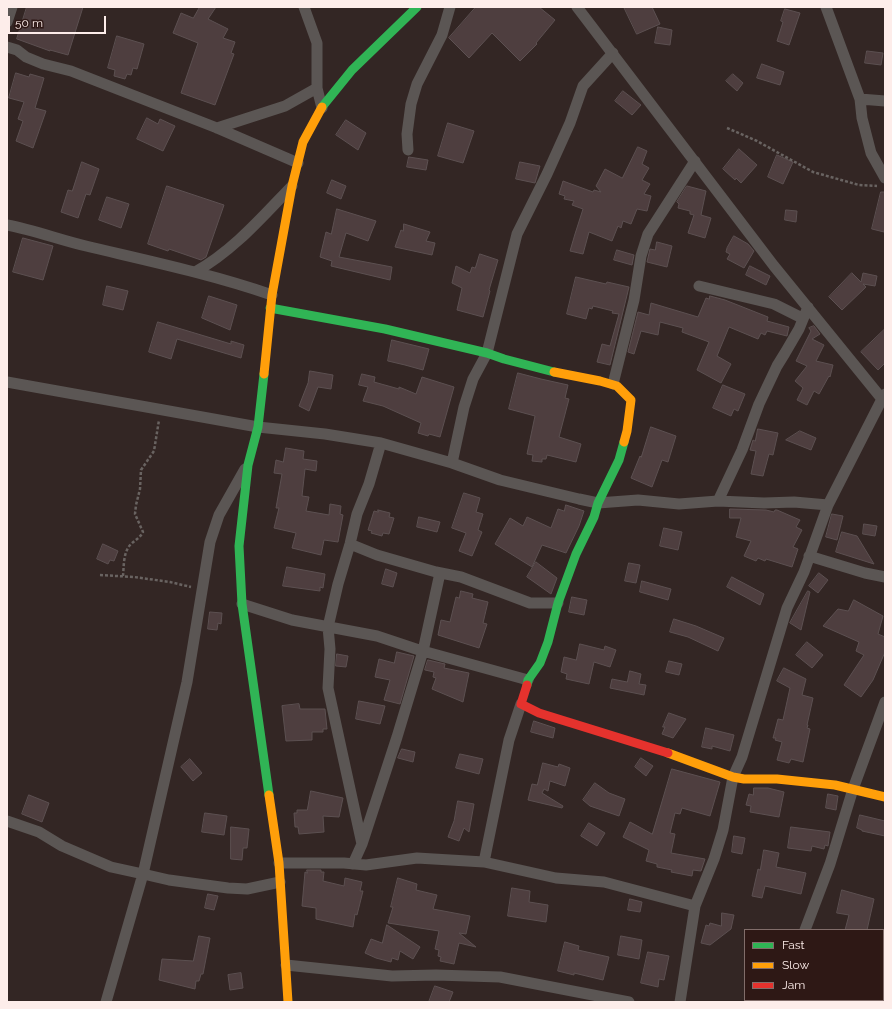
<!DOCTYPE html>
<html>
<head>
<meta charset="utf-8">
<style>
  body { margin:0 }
  #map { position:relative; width:892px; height:1009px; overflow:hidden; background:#332624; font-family:Raleway,sans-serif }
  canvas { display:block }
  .frame { position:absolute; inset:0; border:8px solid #fdedea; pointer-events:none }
  .legend { position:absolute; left:744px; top:929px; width:140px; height:72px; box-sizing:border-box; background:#2e1815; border:1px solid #816d6a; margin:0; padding:5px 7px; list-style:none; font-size:12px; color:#fdedea }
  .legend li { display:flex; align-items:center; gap:8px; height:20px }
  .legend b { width:20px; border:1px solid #816d6a }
  .scale { position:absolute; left:8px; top:16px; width:98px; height:18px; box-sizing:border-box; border:2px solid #fdedea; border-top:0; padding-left:5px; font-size:12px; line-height:14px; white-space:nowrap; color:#fdedea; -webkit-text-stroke:3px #2e1815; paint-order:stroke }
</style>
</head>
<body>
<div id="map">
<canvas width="892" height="1009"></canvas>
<div class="frame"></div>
<ul class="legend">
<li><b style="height:5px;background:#30b455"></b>Fast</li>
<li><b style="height:5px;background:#ff9f0a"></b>Slow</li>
<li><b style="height:5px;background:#e5322d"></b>Jam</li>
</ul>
<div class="scale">50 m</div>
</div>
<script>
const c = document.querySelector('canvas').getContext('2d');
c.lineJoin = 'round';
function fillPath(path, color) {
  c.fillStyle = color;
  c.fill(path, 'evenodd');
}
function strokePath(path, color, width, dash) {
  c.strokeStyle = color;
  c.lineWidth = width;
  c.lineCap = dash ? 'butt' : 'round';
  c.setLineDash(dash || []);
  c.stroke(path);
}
const building = new Path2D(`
  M27,7H83L68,55L50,50V51L17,39Z
  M200,7H216L208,19L228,29L223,38L235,42L231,53L234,54L215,105L181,93L198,43L173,33L181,13L193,18Z
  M476,7H539L555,20L536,43L537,44L520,61L492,33L469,58L449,38Z
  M624,7H652L660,24L637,34Z
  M785,9L800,13L789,45L777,41L783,22L781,21Z
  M658,27L672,30L670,45L655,43Z
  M117,36L144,44L137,69L133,68L131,75L127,74L125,79L114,76L115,70L108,68Z
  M867,51L883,53L881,65L865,63Z
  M762,64L784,72L780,85L757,78Z
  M16,73L29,77L30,74L44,78L35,108L46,111L33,148L16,141L23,121L18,119L24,102L9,98Z
  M733,74L743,83L737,91L726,81Z
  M623,91L641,105L632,115L615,101Z
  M147,118L158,124L160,119L175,126L163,151L137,139Z
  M346,120L366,133L358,150L336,135Z
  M448,123L474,131L463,163L438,156Z
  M638,147L647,151L642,164L649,168L642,180L650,184L644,194L651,196L647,211L637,209L631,224L623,221L621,228L618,226L612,241L589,232L583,254L570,251L575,234L583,209L572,205L574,201L564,199L565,196L559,194L563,181L593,192L594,190L601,192L596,186L605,169L622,178Z
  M739,149L757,165L741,183L736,178L735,180L723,169Z
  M777,155L793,162L783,184L768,177Z
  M409,157L428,160L426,170L407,167Z
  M82,162L99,169L90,195L86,194L78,218L61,212L68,190L72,191Z
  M520,162L540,166L535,183L516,179Z
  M332,180L346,186L341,199L327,193Z
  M167,186L224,205L206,257L201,260L169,249L168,251L148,244Z
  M687,186L706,191L701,215L711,218L705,238L688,233L694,215L690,214V211L678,208L679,204L677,202Z
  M881,192H885V226L884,232L872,229Z
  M107,197L129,204L121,228L99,220Z
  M337,209L376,221L368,241L346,233L339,257L392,267L390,280L331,266L332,261L320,257L326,232L331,234Z
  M786,210L797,211L796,222L785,220Z
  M404,224L430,232L426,241L435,243L432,255L395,247L401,230L403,231Z
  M734,236L748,244L754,251L744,268L727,259L730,254L726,252L727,248Z
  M23,238L53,246L43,280L13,272Z
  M657,242L672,246L667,267L647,262L650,249L655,250Z
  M617,250L634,255L632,265L614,260Z
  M480,254L498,260L489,290L490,291L483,317L457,310L462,288L452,283L456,266L470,273L472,267L475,268Z
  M750,266L770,276L766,285L746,275Z
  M852,273L861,282L863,273L877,276L875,286L863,284L866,287L842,310L829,297Z
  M576,277L606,284L607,282L629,287L610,365L597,362L602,344L610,346L619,314L612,313L613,311L593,306L592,309L589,308L586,319L567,314Z
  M107,286L128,291L123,310L103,305Z
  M209,296L237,305L230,330L202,318Z
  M710,296L725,300L768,317L767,321L789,327L787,336L767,331L765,335L761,333L758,339L729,327L717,356L731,364L721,383L697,370L709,342L682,332L683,328L660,322L658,335L641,331L634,354L628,352L638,312L649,315L651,303L698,317L706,298L709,299Z
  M158,322L231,344V341L244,345L241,358L177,339L171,359L149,352Z
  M814,326L820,334L812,339L824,345L816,361L833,365L830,377L829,376L819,394L814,391L807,405L797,400L803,388L795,381L807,366L796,361L811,331L809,328Z
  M885,329V363L878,370L861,352Z
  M392,340L429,349L423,370L405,365L388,361Z
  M310,371L333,375L331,389L318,387L309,411L299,406L308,383Z
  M518,373L541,379L568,385L565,398L569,399L559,437L581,444L576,462L547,455L546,459H542V462L532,461L533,455L527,454L535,416L509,409Z
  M362,374L375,377L374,382L399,389V387L416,394L422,377L454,387L440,437L429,434L428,436L418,433L421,423L383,406L363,401L368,387L359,385Z
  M723,385L745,394L738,411L734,409L731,416L713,408Z
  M651,427L676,436L668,462L662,460L652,487L631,478L640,456L641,457Z
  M758,429L778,433L773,455L769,454L763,476L751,474L756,451L750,450L753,440L755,441Z
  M800,431L816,438L811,450L786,440Z
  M286,448L304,451L303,459L317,461L316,471L305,469L302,496L309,497L306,511L329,515L330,504L341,506L340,514L343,515L338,542L324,540L321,555L292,548L296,533L274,528L279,508H276L282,474L274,473L276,460L283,462Z
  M464,493L480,498L476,512L483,514L478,530L482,532L472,556L459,551L466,533L452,528Z
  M566,505L584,511L579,526L566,553L542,545L532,567L495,544L510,518L523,526L527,517L551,528L558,509L564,511Z
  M730,509L766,510L774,512L775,510H777L800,520L796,527L802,530L793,547L798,549L792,567L766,559L765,561L758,558L756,561L744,556L751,541L736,537L741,518H730Z
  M378,510L390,513L389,517L394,518L389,534L383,533L382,536L371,533L372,531L368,530L374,511L378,512Z
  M832,514L843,516L837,540L826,537Z
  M419,517L440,522L437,532L417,527Z
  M864,524L877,526L875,536L863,534Z
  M664,528L682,532L678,550L660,546Z
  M842,532L857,536L874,564L836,552Z
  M103,544L118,551L114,561L110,560L108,564L97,559Z
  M536,562L557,578L551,594L527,577Z
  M629,563L640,565L636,583L625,581Z
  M287,567L325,574L323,588L320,587V591L283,586Z
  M386,569L397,573L393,587L382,584Z
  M819,573L828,580L818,593L809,586Z
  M732,577L764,594L760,605L727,587Z
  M642,581L671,589L668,600L640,592Z
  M461,591L473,594L472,598L488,602L483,623L487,624L479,648L438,635L441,620L450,622L456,597L459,598Z
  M808,591L810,592L801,630L790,623Z
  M572,597L587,600L584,615L569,612Z
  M854,600L883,616L878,634L885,637V652L873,680L861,697L844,685L864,655L856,651L859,642L823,626L838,609L848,611Z
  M210,612L222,613L221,624L218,623L217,630L208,629Z
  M674,619L696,626L724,638L718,651L688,637L670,632Z
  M807,642L823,655L812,668L796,655Z
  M580,644L604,650L605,646L616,650L610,667L594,662L589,684L566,679L567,674L561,672L564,657L576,660Z
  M397,652L414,656L400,704L384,700L390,680L375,677L379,659L394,663Z
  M337,654L348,656L346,667L336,666Z
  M428,660L445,664L444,668L469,673L463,702L432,689L436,678L433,677L434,672L425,670Z
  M669,661L682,664L679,675L666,672Z
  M784,668L806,679L802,695L813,698L807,725H808L807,728L810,729L803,762L791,759L789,763L777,760L782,742L775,740L776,738H773L778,719L783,720L790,688L777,681Z
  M630,671L641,674L639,684L646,685L644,695L610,688L612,679L627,682Z
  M359,701L385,706L380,724L356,719Z
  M299,704L300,709H325L327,729H323V732H312V740L286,741L282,706Z
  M669,713L686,719L673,738L662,734L665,727H663Z
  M534,721L555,728L553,738L531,732Z
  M706,728L734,735L730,751L712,746V749L702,747Z
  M402,749L415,752L413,762L398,758Z
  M460,754L483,759L479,774L456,768Z
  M641,758L653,766L646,776L635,767Z
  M190,759L202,773L193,781L181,767Z
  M543,763L558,767L559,764L570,768L565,786L550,781L548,791L544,789L542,793L563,806L562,808L528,800L532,784L537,785Z
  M672,769L720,782L710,816L682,808L680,814L675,813L670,833L675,834L671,853L705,859L701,871L693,870L692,876L671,872L672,870L657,867V864L646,861L649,850L623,837L630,822L652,834Z
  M595,783L609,793L625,799L619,816L590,806L583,800Z
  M754,788H768L784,792L779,817L750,812L751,806L746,805L749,794L753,795Z
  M311,791L343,798L339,817L323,816L324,832L299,834L298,827H295L294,813H297V810H307Z
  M828,794L838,796L836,810L826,808Z
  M29,795L49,803L42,822L22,814Z
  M458,801L474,804L469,832L464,828L459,841L448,837L454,821Z
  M205,813L227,816L224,835L202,832Z
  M860,815L885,821V836L862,831V830L857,828Z
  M589,823L605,833L597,846L581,836Z
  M231,827L249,829L247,848H243L242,860L231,859Z
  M791,827L830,832L828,846L825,845L824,849L812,846L811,851L788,848Z
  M734,836L745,838L742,854L732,852Z
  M764,850L779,853L776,867L806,873L801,894L765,886L762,898L752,896L758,869L760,870Z
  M307,870H321V872H324L323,881L344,886L345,878L362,882L360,891H363L357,915L355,914L353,927L316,919V908L302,906L305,872L307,873Z
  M398,878L417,884L416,890L437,895L433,909L470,916L466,934L459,933L476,947L459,943L454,964L440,961L441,957L438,956L439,950L435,949L439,931L388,923L393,907H391Z
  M512,888L530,891L529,902L548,905L546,922L508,916Z
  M842,890L874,899L867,930H845L849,915L837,913Z
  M208,894L218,896L214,910L205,908Z
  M630,899L642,902L640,912L628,910Z
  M722,913L734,915L731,929L710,945L701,943L706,925L709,926L710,923L721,926Z
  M387,925L420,947L413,959L400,951L398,960L392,958L391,962L376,958L365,953L371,939L382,943Z
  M199,936L210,938L203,974H201L199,981H196L195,989L159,980L162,959L193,961Z
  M621,936L642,940L639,959L618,955Z
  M565,942L579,946L578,950L609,957L603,980L574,973V975L558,971Z
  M648,952L669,956L664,980L659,979L658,987L641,983Z
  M241,973L243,988L230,990L228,975Z
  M435,986L453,992L449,1002H429Z`);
fillPath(building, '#4e3e3f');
strokePath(building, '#5c5051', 1);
strokePath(new Path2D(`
  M727,128L757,141L813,172L859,185L877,186
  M100,575L134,577L170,582L191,587
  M123,576C124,566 123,552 131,544C135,540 140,538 143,532L135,514L136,505L140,489L141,470L154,451L159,420`), '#696361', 2.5, [3, 2]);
strokePath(new Path2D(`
  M304,7L317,43V88L322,108
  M577,7L774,266L882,399L885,394
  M826,7L860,99L862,118L871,153L885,178
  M7,22L12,7
  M7,47L17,50L26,57L43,64L71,71L217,128L298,163
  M860,99L885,101
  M217,128L285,106L317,88
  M408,150L407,134L411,104L417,84L442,35L450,7
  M7,225C34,230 60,240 86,246C149,261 211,274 272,295
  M195,272C233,251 262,217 292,186
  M699,286L774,304L802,318
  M7,382L258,427L325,434L381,443L452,463L500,480L579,499L598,503L638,500L679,504L718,501L764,503L794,502L828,505L882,399L885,402
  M613,384L634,300L641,256L648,234L695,161
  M452,463L464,407L473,379L487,353L517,234L547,174L570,123L583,86L613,53
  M718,501L742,450L759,404L777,366L785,353L799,329L808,307
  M350,544L377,555L436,572L461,577L530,603H558
  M809,556L865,573L885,577
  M242,604L292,620L377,636L419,650L528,680
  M7,821L39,832L62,846L111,867L143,874L169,880L228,888L247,889L280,882
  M362,844L328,688L330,649L328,627L338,584L350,544L357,514L369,484L381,443
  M484,862L509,740L521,704
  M279,863H344L366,865L417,858L484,862L556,878L604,882L695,906L680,1002
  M353,864L362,844L397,737L423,651L440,573
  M695,906L714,859L723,830L733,777L742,757L787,608L804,572L828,505
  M805,930L830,864L853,789L885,702
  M286,965L392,976L436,975L500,977L629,1002
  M106,1002L143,874L187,682L210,542L219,515L245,469
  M791,1002V1000`), '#5b5654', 11);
strokePath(new Path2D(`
  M322,107L352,70L417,7
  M270,308L385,329L487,353L504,359L554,372
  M264,374L258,427L248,465L239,546L242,604L269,795
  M527,685L528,680L540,663L548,642L558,603L576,554L594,517L598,503L619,460L624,442`), '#30b455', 9);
strokePath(new Path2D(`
  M554,372L600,381L617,386L631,400L627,431L624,442
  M264,374L272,295L292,186L303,142L322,107
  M668,753L733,777L744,779H777L835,785L885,797
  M269,795L279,863L288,1002`), '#ff9f0a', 9);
strokePath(new Path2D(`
  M527,685L521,704L539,713L668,753`), '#e5322d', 9);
</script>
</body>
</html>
